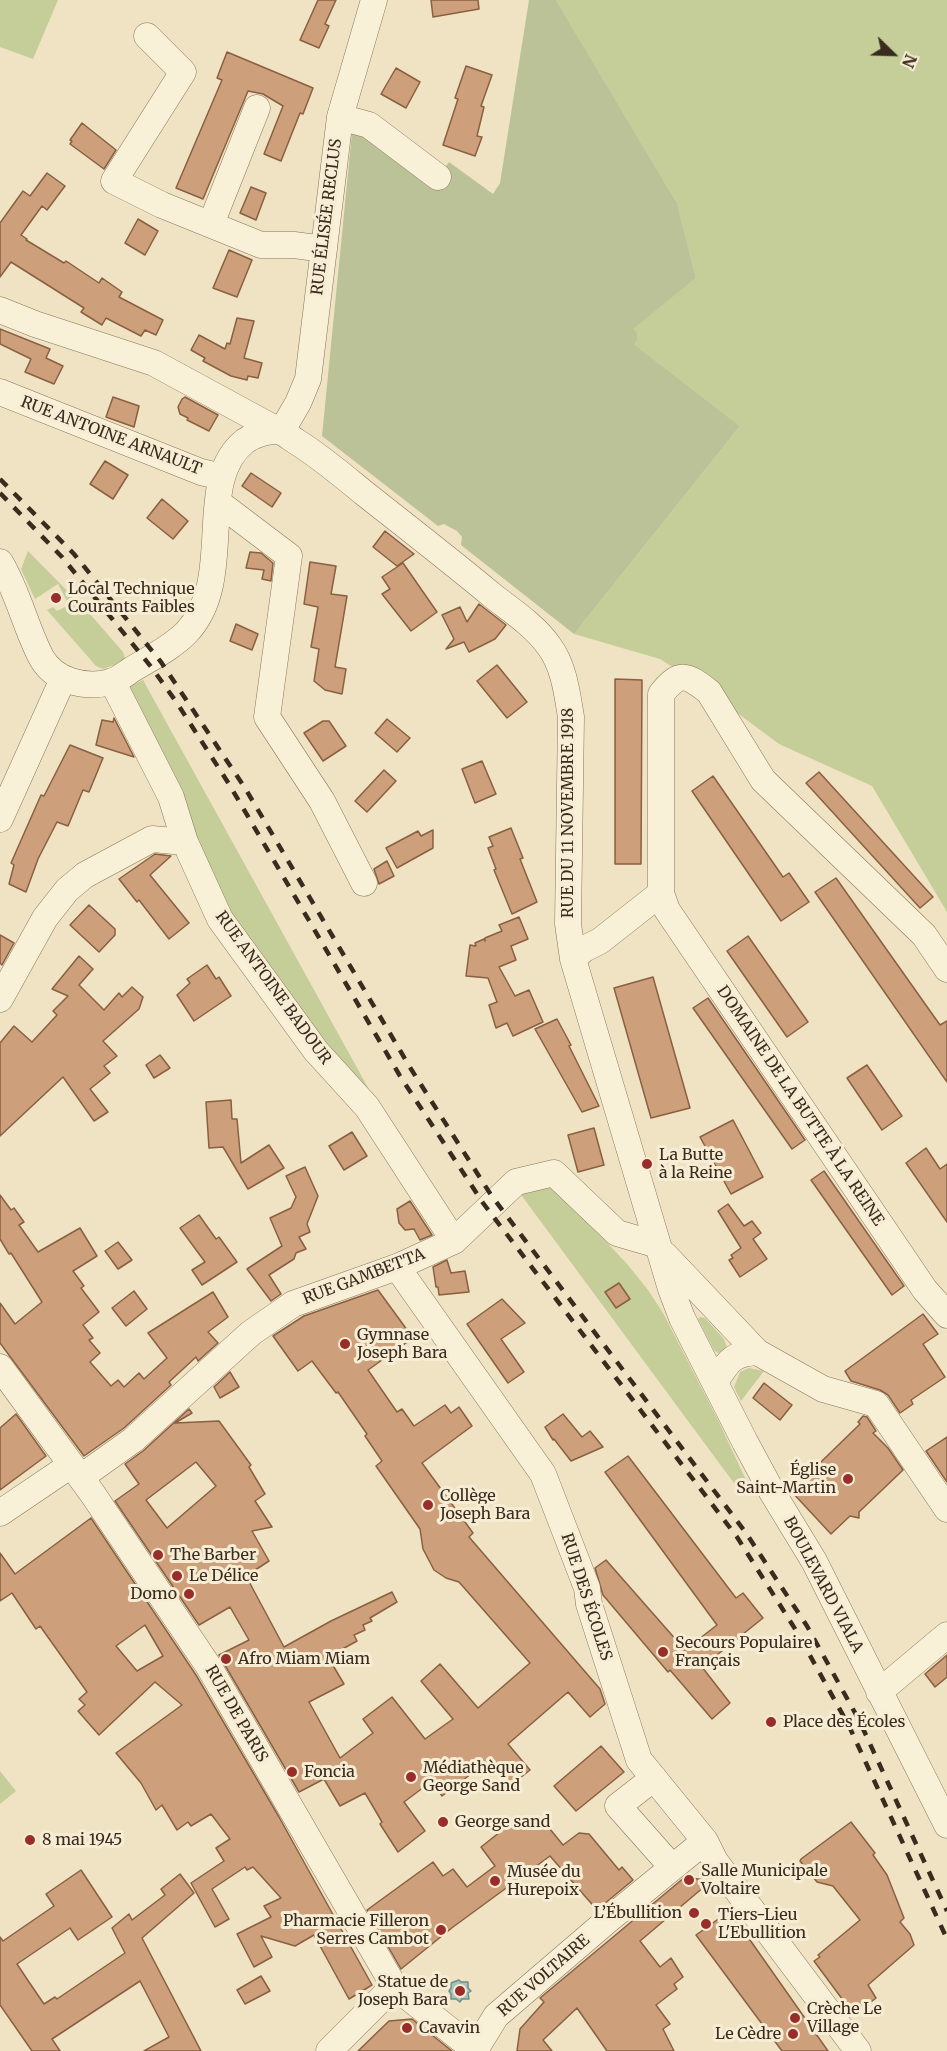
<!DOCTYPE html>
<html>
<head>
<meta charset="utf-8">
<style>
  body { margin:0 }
  #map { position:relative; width:947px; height:2051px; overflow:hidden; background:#efe3c4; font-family:Merriweather,serif }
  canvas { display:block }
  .north { position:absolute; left:863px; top:24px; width:60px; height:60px; -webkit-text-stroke:4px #f6edd4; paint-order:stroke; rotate:113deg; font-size:16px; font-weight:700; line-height:24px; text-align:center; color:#392c1e }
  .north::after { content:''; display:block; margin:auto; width:21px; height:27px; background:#392c1e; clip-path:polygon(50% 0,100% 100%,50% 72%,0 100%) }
</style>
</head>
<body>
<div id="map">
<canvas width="947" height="2051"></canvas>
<div class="north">N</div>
</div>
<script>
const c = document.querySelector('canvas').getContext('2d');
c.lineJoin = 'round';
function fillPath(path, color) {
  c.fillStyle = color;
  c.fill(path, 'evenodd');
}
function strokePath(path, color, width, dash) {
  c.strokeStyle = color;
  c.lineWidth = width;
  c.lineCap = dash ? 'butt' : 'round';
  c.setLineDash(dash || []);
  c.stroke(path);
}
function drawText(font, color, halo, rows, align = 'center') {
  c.font = font + ' Merriweather,serif';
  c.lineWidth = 6;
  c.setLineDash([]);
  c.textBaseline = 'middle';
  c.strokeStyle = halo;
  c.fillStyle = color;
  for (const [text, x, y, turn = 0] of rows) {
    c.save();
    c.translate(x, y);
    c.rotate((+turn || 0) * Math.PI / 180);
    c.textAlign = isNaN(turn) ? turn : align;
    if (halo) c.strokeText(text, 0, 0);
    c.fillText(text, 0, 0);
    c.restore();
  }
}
fillPath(new Path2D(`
  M0,0H58L33,59L0,47Z
  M556,0H947V912L872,786L779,744L697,683L660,659L574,634L740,426L634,344L632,329L696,278L677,203Z
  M28,551L90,614L123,652L126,661L103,669L96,666L47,610L53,607L57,611L69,605L58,584L35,599L21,569Z
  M143,680L372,1095L369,1103L224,914L125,688Z
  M553,1185L628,1265L648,1290L663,1313L718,1420L746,1480L739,1490L516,1188Z
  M700,1317L705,1318L724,1339L727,1348L723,1352L718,1353L714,1350L698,1319Z
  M749,1368L764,1371L741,1401L734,1387L740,1372Z
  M0,1771L16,1791L0,1804Z`), '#c5cd98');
fillPath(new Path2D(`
  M529,0H556L677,203L696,278L633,329L637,333V340L634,344L740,426L574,634L461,545L462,537L457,531L444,524L438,526L322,436L352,133L377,136L434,182L449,162L493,194L500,183Z`), '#bbc297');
const water = new Path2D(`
  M459,1980L461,1982H468V1988L471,1991L468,1993L469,1999H462L460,2002L456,1999H451V1994L449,1991L451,1988V1983Z`);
fillPath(water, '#a6c2bb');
strokePath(water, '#6d9089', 1.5);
const building = new Path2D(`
  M318,0H336L325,24L329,26L319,48L300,40Z
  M431,0H478L479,9L433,17Z
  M227,52L313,88L303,114L300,113L281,161L264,154L283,106L263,94L248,91L203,199L176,188L222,80L217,78Z
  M466,66L492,75L481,106L484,107L477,136L482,137L475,156L443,145L458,99L455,98Z
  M396,68L420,82L406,108L381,94Z
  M82,123L116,150L104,169L70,144L72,141L70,140Z
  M47,173L65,186L47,210L42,206L21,235L27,239L26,240L64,263L66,261L99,283L102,278L122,292L119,297L163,320L156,335L145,330L141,336L106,318L102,325L81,312L84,308L11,262L0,277V223L23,191L30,196Z
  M251,187L266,193L256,220L240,213Z
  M138,219L158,231L145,255L125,243Z
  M229,250L252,260L237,297L213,288Z
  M237,318L254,321L244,358L262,363L258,378L248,376L247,380L231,376L203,361L205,358L191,350L199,335L225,349L227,343L230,344Z
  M0,329L50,349L46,358L63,366L54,384L25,372L31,359L0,344Z
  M113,397L139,406L134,427L106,417Z
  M185,397L218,415L209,431L187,420L188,418L180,414L178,407L182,399Z
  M105,461L128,475L113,499L90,484Z
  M251,473L281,493L272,507L242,486Z
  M162,499L188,521L173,539L147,518Z
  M385,531L414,554L397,566L373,547Z
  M250,552L261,553L273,563L271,581L262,579L264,570L246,568Z
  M310,562L336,566L331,594L347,596L335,667L346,669L342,694L325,690L314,681L319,649L311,647L318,607L304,604Z
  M403,563L437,612L411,631L382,594L390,589L382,577Z
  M479,604L506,625L495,639L469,652L464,642L446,649L454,639L442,615L460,607L467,622Z
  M236,624L258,634L252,650L230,641Z
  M497,665L527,702L507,718L477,681Z
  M615,679L642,680L641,864H615Z
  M114,718L134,757L96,745L102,720L113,722Z
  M387,719L410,738L397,752L375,733Z
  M323,721H329L346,746L323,761L304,733Z
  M70,745L103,758L89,792L83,790L68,826L57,822L38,859L26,892L9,884L14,865L11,863L41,795L44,796Z
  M482,761L496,794L475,803L462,769Z
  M384,770L396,781L367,812L355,801Z
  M819,772L933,897L920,908L806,783Z
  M713,776L783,877L789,873L809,902L781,921L692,791Z
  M511,828L523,858L520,859L537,902L512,914L494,870L496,869L488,848L493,846L489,837Z
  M433,830V848L397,868L386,848L418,831L421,836Z
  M155,854L171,856L150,875L189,923L169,939L139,900L137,902L119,879Z
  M387,861L394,876L379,884L374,869Z
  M836,878L940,1025L947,1021V1082L815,892Z
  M89,905L115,929V935L99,952L70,925Z
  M519,917L528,939L511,946L516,960L499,967L515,996L529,990L543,1022L513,1036L507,1023L496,1028L489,1005L497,1002L488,978L466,976L470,945L476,946L475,943L484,939L485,941V938L502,931L499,925Z
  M0,935L14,943L2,965L0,963Z
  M748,936L808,1022L787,1037L727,951Z
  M79,956L93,969L79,985L104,1010L119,993L122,997L132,987L143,997L139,1009L103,1041L117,1056L104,1066L110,1073L90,1089L108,1112L94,1121L63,1077L0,1136V1043L14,1026L32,1042L57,1015L53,1011L68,996L52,989Z
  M207,965L216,979L219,977L231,996L194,1021L177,995L190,983L187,979Z
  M653,977L690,1108L651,1118L614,988Z
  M708,998L805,1140L792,1149L693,1008Z
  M557,1019L571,1045L569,1046L599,1106L582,1112L535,1029Z
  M160,1055L170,1068L154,1078L146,1065Z
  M867,1065L902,1116L882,1130L847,1078Z
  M231,1100L232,1119H237L241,1163L269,1145L284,1168L248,1189L223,1147L209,1148L206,1102Z
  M733,1120L763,1177L731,1194L700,1137Z
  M594,1128L604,1165L578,1172L568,1135Z
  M352,1132L367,1156L344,1170L329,1146Z
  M926,1148L940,1169L947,1164V1222L906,1163Z
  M305,1167L318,1196L307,1224L310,1232L299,1237L306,1249L296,1253L294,1259L269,1275L281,1294L271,1301L247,1269L282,1246L270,1218L291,1208L296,1197L286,1176Z
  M824,1171L904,1286L892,1295L811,1180Z
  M0,1195L11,1210L14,1208L24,1222L19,1225L38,1252L80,1228L97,1256L73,1271L84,1286L81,1288L99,1312L83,1325L93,1338L89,1340L100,1353L90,1362L111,1386L118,1380L124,1387L139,1373L144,1379L167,1358L148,1333L213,1292L228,1317L208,1332L218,1343L198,1361L196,1357L169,1382L171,1385L124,1428L84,1456L0,1343V1303L15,1324L42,1302L11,1253L9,1254L0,1239Z
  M410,1201L432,1235L420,1240L414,1229L405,1230L399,1223L397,1209Z
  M728,1204L744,1226L752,1221L761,1233L753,1239L767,1259L740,1277L729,1260L733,1258L731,1255L741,1248L718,1211Z
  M199,1215L216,1239L219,1237L237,1262L202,1285L192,1270L205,1262L180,1228Z
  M118,1242L132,1260L118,1269L105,1251Z
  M447,1260L451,1273L465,1271L469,1292L439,1295L438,1287H436L433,1267Z
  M619,1283L630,1299L616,1308L605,1292Z
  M378,1290L413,1338L368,1370L397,1412L402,1409L414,1426L445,1405L451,1413L459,1407L472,1426L422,1463L473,1533L469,1537L600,1689L605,1704L590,1717L568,1692L508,1744L530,1770L510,1786L488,1761L442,1796L432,1781L404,1802L425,1831L398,1852L380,1824L382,1822L365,1793L340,1806L324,1779L299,1792L219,1655L249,1640L230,1607L199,1625L115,1501L139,1484L125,1464L143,1451L189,1409L192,1413L175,1423L219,1421L251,1465L249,1467L265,1494L255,1501L272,1527L252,1531L269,1561L246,1576L284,1647L331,1621L392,1592L397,1602L370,1618L372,1621L363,1625L365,1630L354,1635L357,1641L328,1657L344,1684L309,1702L340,1758L373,1733L363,1719L392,1697L425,1739L453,1719L421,1681L440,1664L478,1708L530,1663L459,1582L446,1578L434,1570L423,1549L420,1529L376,1466L382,1461L365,1436L367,1434L338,1392L336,1393L312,1361L298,1371L273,1336L304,1316ZM196,1462L216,1486L167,1528L146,1500Z
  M134,1291L147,1309L126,1326L112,1308Z
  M502,1299L525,1323L501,1339L524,1372L508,1383L467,1324Z
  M923,1314L938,1334L923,1344L945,1377L911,1400L913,1404L900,1413L888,1395L880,1390L851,1381L845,1371Z
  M230,1372L239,1387L220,1398L214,1387Z
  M764,1383L792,1405L780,1420L753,1398Z
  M16,1414L46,1456L0,1490V1428Z
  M563,1414L582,1437L590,1431L603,1447L571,1461L554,1439L553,1440L545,1427Z
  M863,1416L867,1417L876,1431L873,1433L888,1448L903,1470L859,1512V1518L850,1516L831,1534L791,1491L860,1424L858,1422Z
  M947,1437V1482L926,1451Z
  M628,1456L736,1598L743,1593L763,1618L702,1667L730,1703L712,1719L670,1670L668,1672L603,1595L595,1568L606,1560L685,1650L717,1625L605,1472Z
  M91,1518L196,1675L279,1817L372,1985L349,1999L314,1935L295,1946L261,1936L272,1957L254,1967L237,1934L271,1917L264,1906L281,1898L253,1867L247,1870L245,1867L212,1889L229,1919L215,1927L191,1883L224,1861L216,1848L230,1839L211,1814L191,1826L188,1822L177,1830L162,1805L156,1810L141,1783L116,1753L182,1705L155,1682L99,1735L78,1711L85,1705L79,1699L87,1692L40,1626L36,1629L12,1593L0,1601V1553L15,1574ZM145,1625L163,1656L137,1671L116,1646Z
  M947,1655V1677L935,1687L925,1674Z
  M601,1746L624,1772L576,1811L554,1786Z
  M519,1817L528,1829L541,1818L563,1845L579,1833L589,1834L619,1870L622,1867L633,1880L597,1910L550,1856L453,1927L401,1969L367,1910L433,1862L443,1876L453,1869L467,1887L495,1866L481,1847Z
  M851,1822L875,1853L873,1855L887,1875L904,1918L900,1922L910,1934L914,1945L868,1985L876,1998L854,2015L814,1961L820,1957L818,1955L860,1920L833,1886L817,1882L800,1861L801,1859Z
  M81,1870L112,1917L78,1940L70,1928L17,1964L29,1982L44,2004L55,1997L57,1999L125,1953L112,1928L129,1914L132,1920L165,1895L161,1889L180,1874L194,1893L142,1938L201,2051H144L169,2037L140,1981L52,2039L60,2051H32L0,2005V1937L3,1941L54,1906L46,1894Z
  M685,1877L711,1881L640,1941L660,1967L671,1958L683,1977L674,1984L677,1989L656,2005L670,2024L663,2029L674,2051H607L577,2008L543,2040L552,2051H517L520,2029L544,2002L540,1998Z
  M728,1912L750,1940L828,2051H782L696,1935Z
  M261,1976L270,1991L245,2004L237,1990Z
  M412,2019L452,2051H358L389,2021Z`);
fillPath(building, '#cd9f7a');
strokePath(building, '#896040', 1.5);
const minor = new Path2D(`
  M147,36L183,72L114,181L162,205L261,245H294L324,249
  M340,117L369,125L438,177
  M211,224L257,108
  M0,310L35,324L154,363L281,432L298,403L308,379L340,117L374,0
  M0,392L201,472L222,477
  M219,503L289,556L267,717L322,801L364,883
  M0,562C18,592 25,626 41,657C54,681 85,689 111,682C118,680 125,674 131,670C149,659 171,648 186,633C238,579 193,482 245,441C254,435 270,429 281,432C286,434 292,439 297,442C321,457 342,475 364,493C407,527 451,561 493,596C512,611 535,626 549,646C564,666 567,693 571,717L568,924L573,959L671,1289L682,1318L745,1442L772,1492L814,1561L947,1825
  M112,681L171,797L185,842L220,919L316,1051L367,1107L454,1241
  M0,819L63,679
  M661,893L667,910L925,1290L947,1315
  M573,959L584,949L600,941L661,893V694C680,671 686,674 709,692L763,780L924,935L947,969
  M0,999L45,918L67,890L85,875L152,839L185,842
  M665,1255L757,1352L823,1389L876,1404L947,1509
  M397,1267L543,1474L587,1588L589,1604L639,1760L705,1841L715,1861L858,2051
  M0,1367L92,1493L209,1667L394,1986L476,2051
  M715,1382C729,1361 731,1354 757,1352
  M81,1477L133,1440L251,1333L293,1304L397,1267L454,1241L516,1182L554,1173L617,1233L658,1245
  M0,1513L71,1465
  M879,1692L947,1635
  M654,1778L618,1806L672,1867
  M475,2050L496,2016L608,1920L705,1841
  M329,2051L394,1986`);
strokePath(minor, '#89755a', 27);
strokePath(minor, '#f9f0d8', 26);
strokePath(new Path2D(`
  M0,479L74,554L161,662L245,788L411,1069L491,1195L746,1533L807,1626L859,1720L947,1911
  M0,493L62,557L152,668L177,703L229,784L400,1076L483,1203L737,1537L797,1632L849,1726L947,1939`), '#392c1e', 4.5, [10, 10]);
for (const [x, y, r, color] of [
  [56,598,6,"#992d2a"],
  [647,1164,6,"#992d2a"],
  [345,1344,6,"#992d2a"],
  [848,1479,6,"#992d2a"],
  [428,1505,6,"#992d2a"],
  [158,1555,6,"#992d2a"],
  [177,1576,6,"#992d2a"],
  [189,1594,6,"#992d2a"],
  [663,1652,6,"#992d2a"],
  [226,1659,6,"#992d2a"],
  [771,1722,6,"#992d2a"],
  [292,1772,6,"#992d2a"],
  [411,1777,6,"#992d2a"],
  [443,1822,6,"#992d2a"],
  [30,1840,6,"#992d2a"],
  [689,1880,6,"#992d2a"],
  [495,1881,6,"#992d2a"],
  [694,1913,6,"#992d2a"],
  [706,1924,6,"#992d2a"],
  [441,1930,6,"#992d2a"],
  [460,1991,6,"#992d2a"],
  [795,2018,6,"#992d2a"],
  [407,2028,6,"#992d2a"],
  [793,2034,6,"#992d2a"]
]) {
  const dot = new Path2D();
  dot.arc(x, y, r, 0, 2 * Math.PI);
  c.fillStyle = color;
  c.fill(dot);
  strokePath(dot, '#f6edd4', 2);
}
drawText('16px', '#392c1e', '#f6edd4', [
  ["RUE ÉLISÉE RECLUS",327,217,-83],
  ["RUE ANTOINE ARNAULT",111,436,21],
  ["RUE DU 11 NOVEMBRE 1918",568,813,-90],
  ["RUE ANTOINE BADOUR",273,988,54],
  ["DOMAINE DE LA BUTTE À LA REINE",800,1106,56],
  ["RUE GAMBETTA",364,1277,-21],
  ["BOULEVARD VIALA",823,1585,62],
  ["RUE DES ÉCOLES",586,1597,72],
  ["RUE DE PARIS",236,1714,60],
  ["RUE VOLTAIRE",544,1976,-41]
]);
drawText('16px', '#392c1e', '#f6edd4', [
  ["Local Technique",68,589],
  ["Courants Faibles",68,607],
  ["La Butte",659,1155],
  ["à la Reine",659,1173],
  ["Gymnase",357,1335],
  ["Joseph Bara",357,1353],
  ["Église",836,1470,"right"],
  ["Saint-Martin",836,1488,"right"],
  ["Collège",440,1496],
  ["Joseph Bara",440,1514],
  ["The Barber",170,1555],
  ["Le Délice",189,1576],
  ["Domo",177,1594,"right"],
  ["Secours Populaire",675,1643],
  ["Français",675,1661],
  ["Afro Miam Miam",238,1659],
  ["Place des Écoles",783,1722],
  ["Médiathèque",423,1768],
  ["George Sand",423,1786],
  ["Foncia",304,1772],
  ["George sand",455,1822],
  ["8 mai 1945",42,1840],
  ["Salle Municipale",701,1871],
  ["Voltaire",701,1889],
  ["Musée du",507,1872],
  ["Hurepoix",507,1890],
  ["L’Ébullition",682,1913,"right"],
  ["Tiers-Lieu",718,1915],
  ["L'Ebullition",718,1933],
  ["Pharmacie Filleron",429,1921,"right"],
  ["Serres Cambot",429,1939,"right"],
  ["Statue de",448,1982,"right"],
  ["Joseph Bara",448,2000,"right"],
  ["Crèche Le",807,2009],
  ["Village",807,2027],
  ["Cavavin",419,2028],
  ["Le Cèdre",781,2034,"right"]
], 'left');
</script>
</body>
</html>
